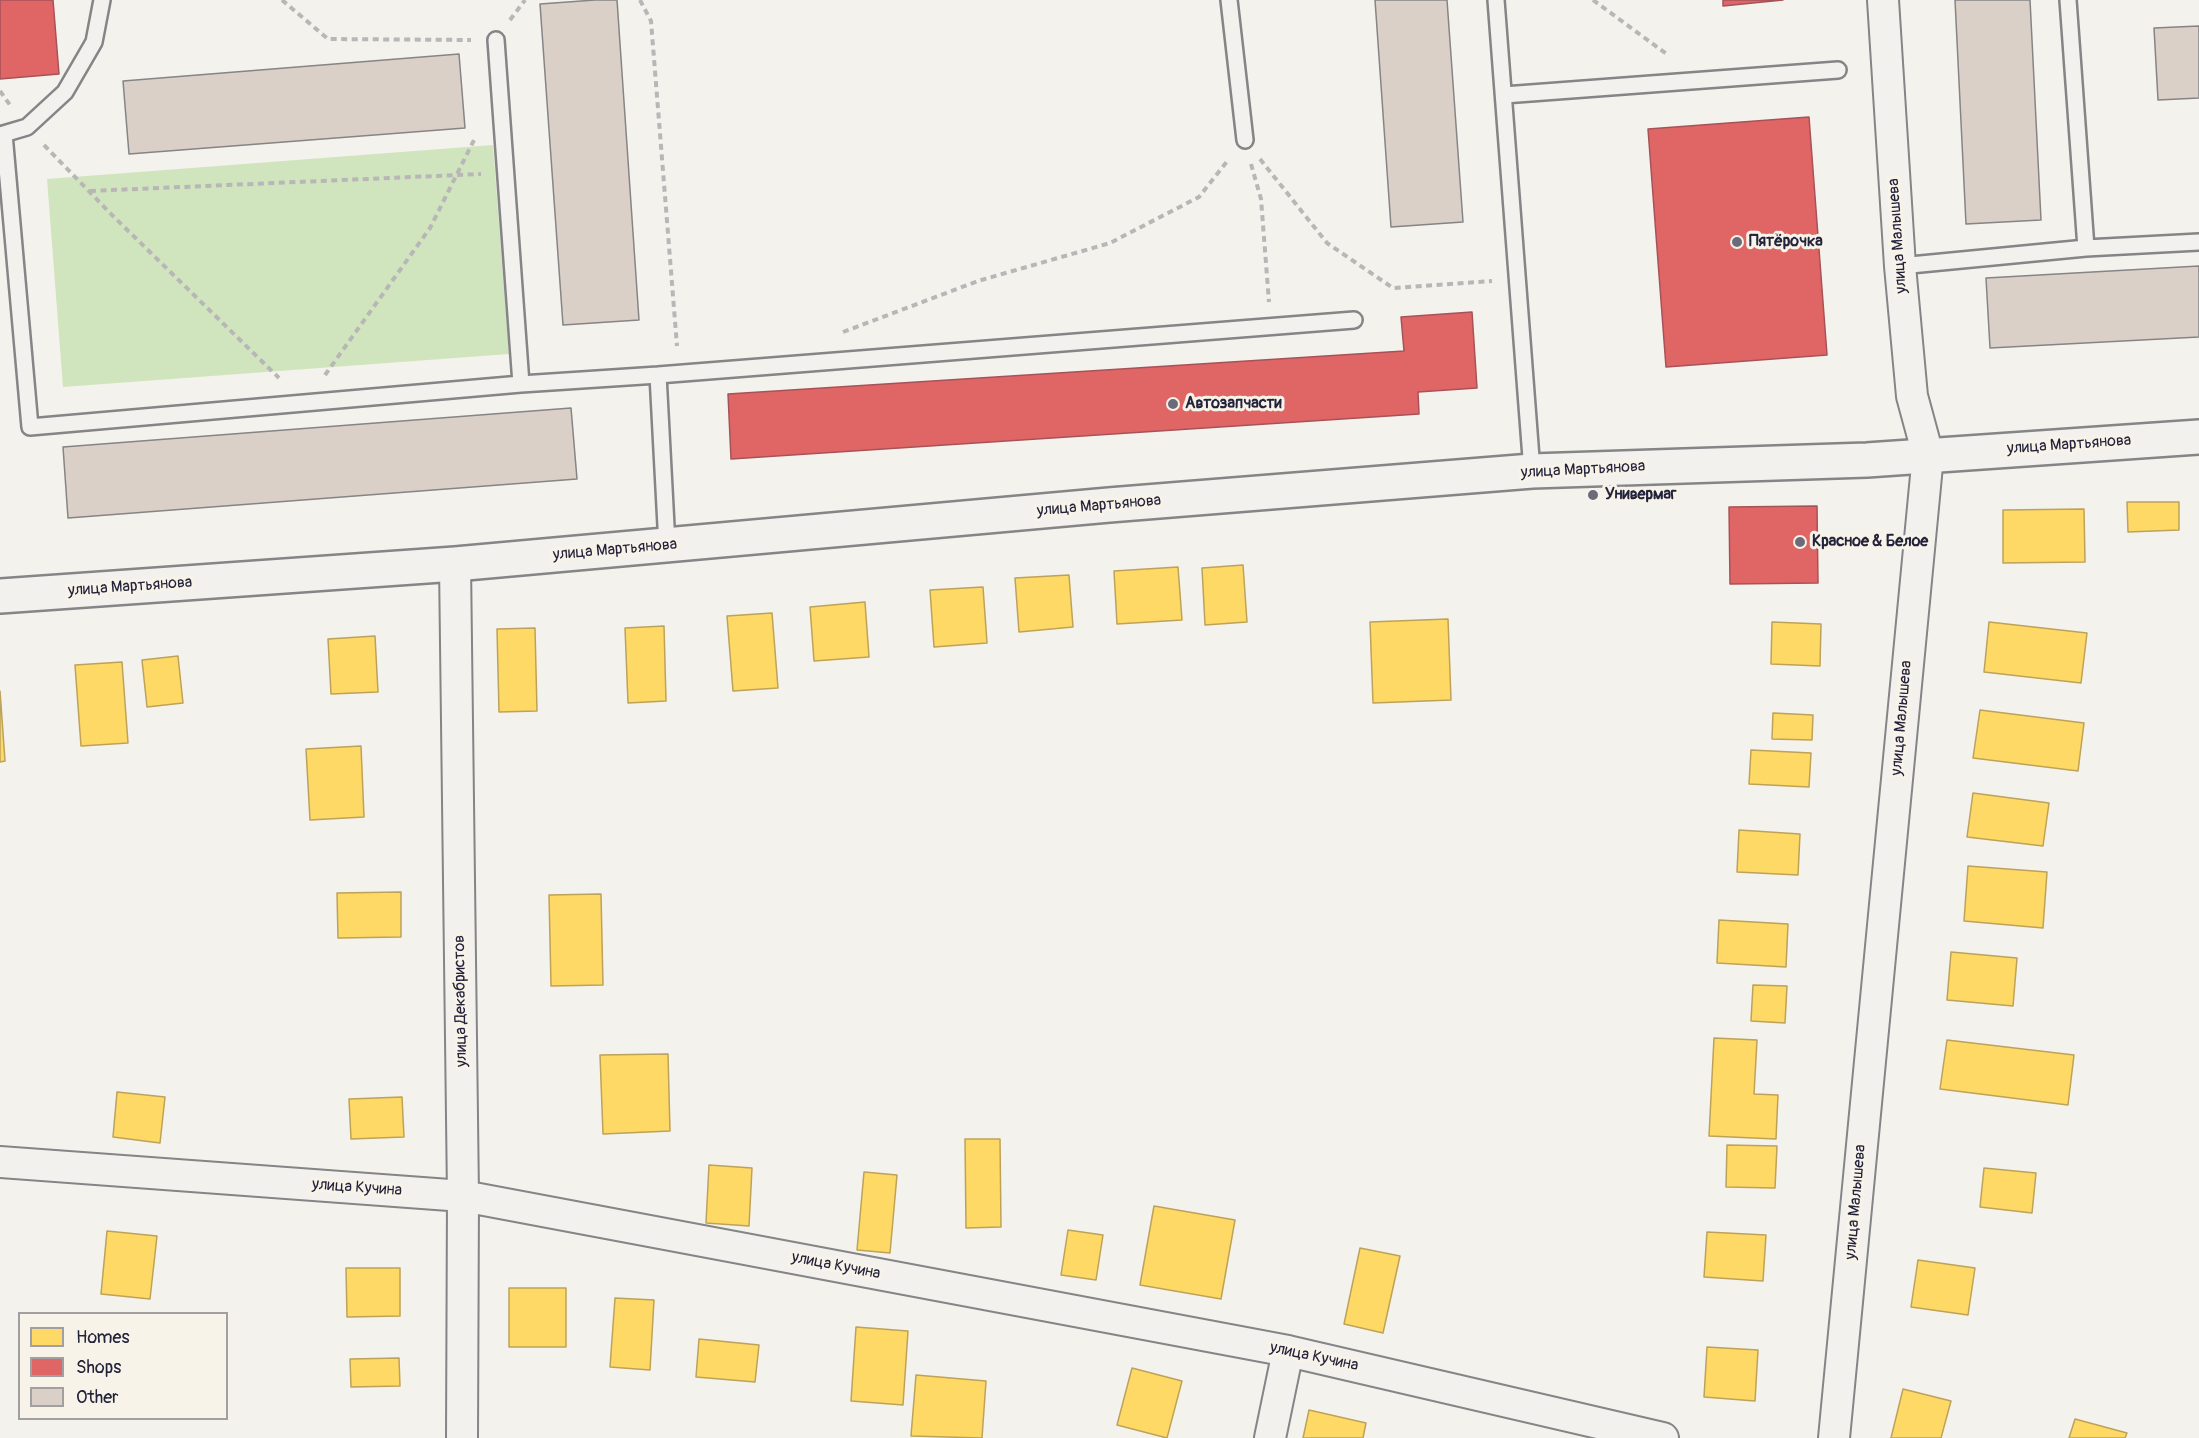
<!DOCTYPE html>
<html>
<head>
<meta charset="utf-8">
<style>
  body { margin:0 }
  #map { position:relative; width:2199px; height:1438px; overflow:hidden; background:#f4f2ec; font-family:Pangolin,sans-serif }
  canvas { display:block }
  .legend { position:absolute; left:18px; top:1312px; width:210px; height:108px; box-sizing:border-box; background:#f7f3e8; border:2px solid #a29fa3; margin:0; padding:8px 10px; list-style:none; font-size:18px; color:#22223b }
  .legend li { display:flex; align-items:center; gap:12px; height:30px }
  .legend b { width:30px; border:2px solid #a29fa3 }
</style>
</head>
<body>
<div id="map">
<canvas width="2199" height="1438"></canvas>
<ul class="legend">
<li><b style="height:16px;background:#ffd966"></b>Homes</li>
<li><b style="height:16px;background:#e06666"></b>Shops</li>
<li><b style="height:16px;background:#dad0c7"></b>Other</li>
</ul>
</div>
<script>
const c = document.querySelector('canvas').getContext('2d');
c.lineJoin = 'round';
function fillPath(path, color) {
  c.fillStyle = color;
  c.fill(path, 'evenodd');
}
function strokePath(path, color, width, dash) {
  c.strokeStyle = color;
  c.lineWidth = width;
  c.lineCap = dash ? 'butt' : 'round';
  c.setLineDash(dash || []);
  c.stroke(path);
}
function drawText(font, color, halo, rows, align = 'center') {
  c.font = font + ' Pangolin,sans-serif';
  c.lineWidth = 6;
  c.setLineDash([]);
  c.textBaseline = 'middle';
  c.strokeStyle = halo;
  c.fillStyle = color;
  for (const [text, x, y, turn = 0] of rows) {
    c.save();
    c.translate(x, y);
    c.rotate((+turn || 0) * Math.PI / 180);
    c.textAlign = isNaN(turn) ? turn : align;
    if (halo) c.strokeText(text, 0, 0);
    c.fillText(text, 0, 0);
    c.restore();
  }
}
fillPath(new Path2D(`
  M493,145L509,354L63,387L47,179Z`), '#d0e5be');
const homes = new Path2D(`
  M2127,502H2179V530L2128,532Z
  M2084,509L2085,562L2003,563V510Z
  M1243,565L1247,622L1205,625L1202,568Z
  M1178,567L1182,620L1117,624L1114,571Z
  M1069,575L1073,627L1019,632L1015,578Z
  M983,587L987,643L934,647L930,590Z
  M865,602L869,657L814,661L810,607Z
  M772,613L778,688L733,691L727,616Z
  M1448,619L1451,700L1373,703L1370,622Z
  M1772,622L1821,624L1820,666L1771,664Z
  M1989,622L2087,633L2081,683L1984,672Z
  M664,626L666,701L628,703L625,628Z
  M535,628L537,711L499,712L497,629Z
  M375,636L378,692L331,694L328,639Z
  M178,656L183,703L147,707L142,660Z
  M122,662L128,743L81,746L75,665Z
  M0,691L5,761L0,762Z
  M1980,710L2084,723L2078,771L1973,758Z
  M1773,713L1813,715L1812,740L1772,739Z
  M361,746L364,817L310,820L306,749Z
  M1751,750L1811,753L1809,787L1749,784Z
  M1973,793L2049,803L2043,846L1967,837Z
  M1739,830L1800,834L1798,875L1737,872Z
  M1968,866L2047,872L2043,928L1964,921Z
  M401,892V937L338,938L337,893Z
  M601,894L603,985L551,986L549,895Z
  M1719,920L1788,924L1786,967L1717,963Z
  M1951,952L2017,958L2013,1006L1947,1000Z
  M1753,985L1787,986L1785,1023L1751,1021Z
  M1714,1038L1757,1040L1754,1094L1778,1095L1776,1139L1709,1136Z
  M1947,1040L2074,1055L2068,1105L1940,1089Z
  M668,1054L670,1131L603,1134L600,1055Z
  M117,1092L165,1097L160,1143L113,1137Z
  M402,1097L404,1137L351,1139L349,1099Z
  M965,1139H1000L1001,1227L966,1228Z
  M1727,1145L1777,1146L1775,1188L1726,1187Z
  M709,1165L752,1168L749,1226L706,1223Z
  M1984,1168L2036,1173L2032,1213L1980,1207Z
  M864,1172L897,1175L890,1253L857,1250Z
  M1154,1206L1235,1220L1221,1299L1140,1285Z
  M1068,1230L1103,1235L1096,1280L1061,1275Z
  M107,1231L157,1236L150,1299L101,1294Z
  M1707,1232L1766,1235L1763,1281L1704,1277Z
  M1360,1248L1400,1256L1383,1333L1344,1324Z
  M1918,1260L1975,1268L1968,1315L1911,1307Z
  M346,1268H400V1316L347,1317Z
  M509,1288H566V1347H509Z
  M615,1298L654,1300L650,1370L610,1367Z
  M856,1327L908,1331L903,1405L851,1401Z
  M699,1339L759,1345L755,1382L696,1377Z
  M1707,1347L1758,1350L1755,1401L1704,1397Z
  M399,1358L400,1386L351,1387L350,1359Z
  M1132,1368L1182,1381L1167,1438L1117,1425Z
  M916,1375L986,1381L982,1438L911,1436Z
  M1903,1389L1951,1401L1941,1438H1891Z
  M1309,1410L1366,1423L1363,1438H1303Z
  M2075,1419L2127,1433L2125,1438H2069Z`);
fillPath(homes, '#ffd966');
strokePath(homes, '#bda259', 1.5);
const shops = new Path2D(`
  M0,0H53L59,74L0,79Z
  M1723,0H1783L1723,6Z
  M1809,117L1827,355L1666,367L1648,129Z
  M1472,312L1477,388L1418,392L1419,414L731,459L728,394L1404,351L1401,317Z
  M1817,506L1818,583L1730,584L1729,507Z`);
fillPath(shops, '#e06666');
strokePath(shops, '#a75259', 1.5);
const building = new Path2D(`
  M595,0H617L639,320L563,325L540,4Z
  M1375,0H1447L1463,222L1391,227Z
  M1955,0H2030L2041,220L1966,224Z
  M2199,26V98L2158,100L2154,28Z
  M459,54L465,128L129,154L123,81Z
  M2199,266V337L1990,348L1986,278Z
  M571,408L577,479L68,518L63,447Z`);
fillPath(building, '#dad0c7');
strokePath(building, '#858486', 1.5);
const lane = new Path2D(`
  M1229,0L1245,140
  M1496,0L1532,471
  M2068,0L2086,248
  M1504,95L1838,70
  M4,134L30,427L521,384L496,40
  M0,135L27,127L65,92L94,42L102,0
  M1900,266L2086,248L2199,242
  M658,375L1354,320
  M521,384L658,375L667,545`);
const street = new Path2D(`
  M455,564L463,1196L462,1438
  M0,1162L463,1196L1288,1351L1663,1438
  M1270,1438L1288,1351
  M1834,1438L1928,455L1912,396L1900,266L1883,0`);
const secondary = new Path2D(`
  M0,596L455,564L1109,505L1532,471L1867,460L2199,437`);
strokePath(lane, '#858486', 20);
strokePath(street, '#858486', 34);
strokePath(secondary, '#858486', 38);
strokePath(new Path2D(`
  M282,0L328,39L471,40
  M640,0L651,21L677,346
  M1593,0L1668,55
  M510,20L525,0
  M0,91L10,105
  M44,145L113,216L279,378
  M1260,159L1327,243L1393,288L1492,281
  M1251,164L1261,199L1269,302
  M90,191L481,174
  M843,332L978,281L1110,243L1199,197L1229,159
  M325,375L430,228L476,136`), '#b8b6b6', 4, [6, 4.5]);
strokePath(lane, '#f2f1ed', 15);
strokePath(street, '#f2f1ed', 30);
strokePath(secondary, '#f2f1ed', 33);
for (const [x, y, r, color] of [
  [1737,242,6,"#6c6b79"],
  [1173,404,6,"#6c6b79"],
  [1593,495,6,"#6c6b79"],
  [1800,542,6,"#6c6b79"]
]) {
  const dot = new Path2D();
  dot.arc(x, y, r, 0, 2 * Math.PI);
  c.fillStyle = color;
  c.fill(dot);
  strokePath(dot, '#f7f3e8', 2);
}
drawText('16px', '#22223b', '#f7f3e8', [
  ["улица Малышева",1898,236,-94],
  ["улица Мартьянова",2069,445,-4],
  ["улица Мартьянова",1583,470,-3],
  ["улица Мартьянова",1099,506,-5],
  ["улица Мартьянова",615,550,-5],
  ["улица Мартьянова",130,587,-4],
  ["улица Малышева",1902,718,-85],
  ["улица Декабристов",461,1001,-91],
  ["улица Кучина",357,1188,4],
  ["улица Малышева",1856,1202,-85],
  ["улица Кучина",836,1266,11],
  ["улица Кучина",1314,1357,12]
]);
drawText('bold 16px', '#22223b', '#f7f3e8', [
  ["Пятёрочка",1749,242],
  ["Автозапчасти",1185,404],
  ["Универмаг",1605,495],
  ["Красное & Белое",1812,542]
], 'left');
</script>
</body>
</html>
